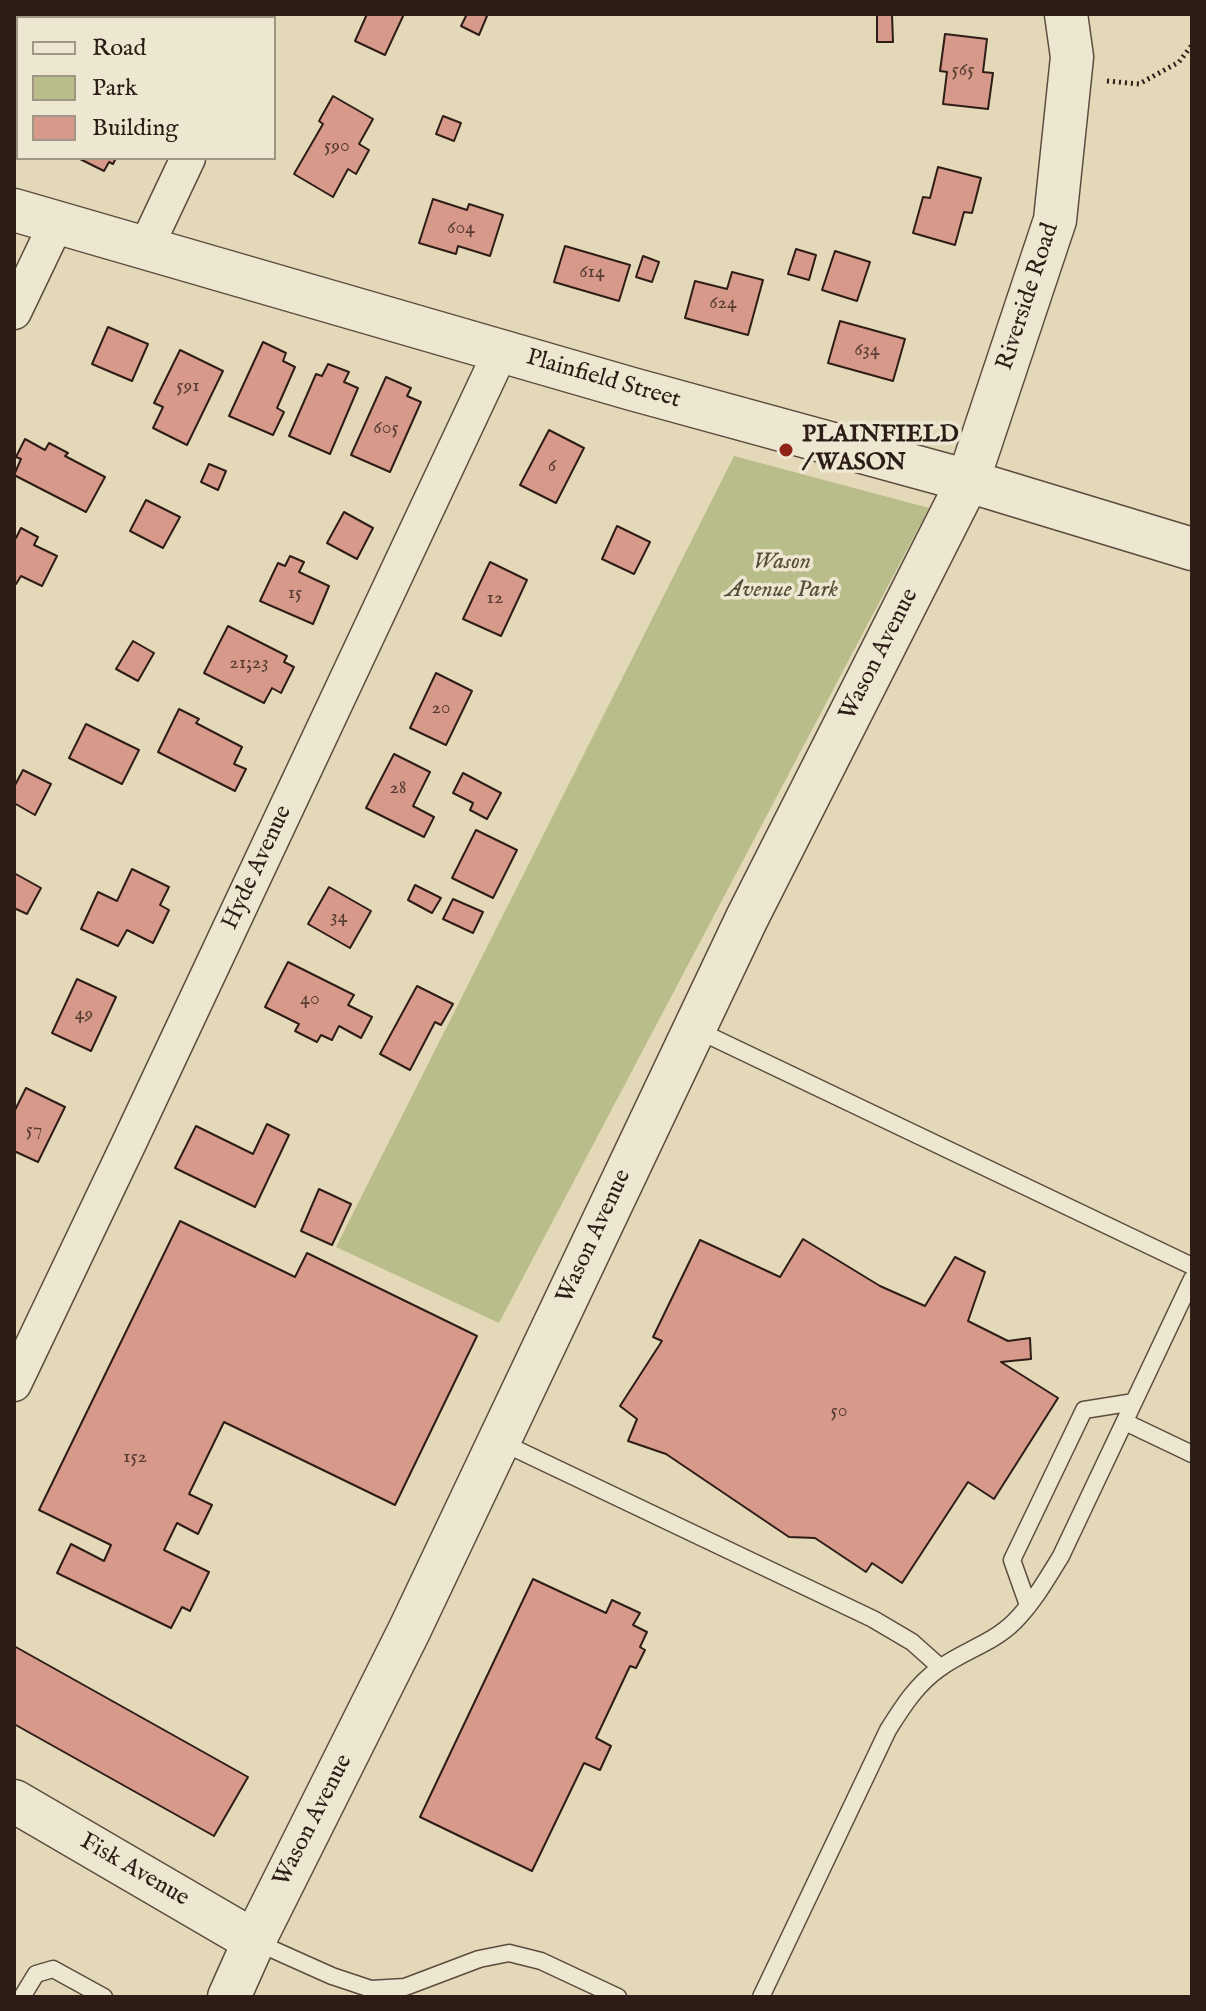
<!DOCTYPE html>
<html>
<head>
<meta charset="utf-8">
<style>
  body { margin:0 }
  #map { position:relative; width:1206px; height:2011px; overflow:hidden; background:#e3d8b7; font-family:"IM FELL English",serif }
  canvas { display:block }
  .frame { position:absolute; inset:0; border:16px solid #2e1d17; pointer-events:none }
  .legend { position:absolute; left:16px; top:16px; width:260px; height:144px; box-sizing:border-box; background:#ede6d0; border:2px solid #a19686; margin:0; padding:10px 14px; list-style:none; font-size:24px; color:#2e1d17 }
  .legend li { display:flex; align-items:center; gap:16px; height:40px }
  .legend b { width:40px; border:2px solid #a19686 }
</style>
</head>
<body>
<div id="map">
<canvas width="1206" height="2011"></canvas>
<div class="frame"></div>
<ul class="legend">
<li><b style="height:10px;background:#ede6d0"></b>Road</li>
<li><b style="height:22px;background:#b9bd8a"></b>Park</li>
<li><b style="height:22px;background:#d79a8a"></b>Building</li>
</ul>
</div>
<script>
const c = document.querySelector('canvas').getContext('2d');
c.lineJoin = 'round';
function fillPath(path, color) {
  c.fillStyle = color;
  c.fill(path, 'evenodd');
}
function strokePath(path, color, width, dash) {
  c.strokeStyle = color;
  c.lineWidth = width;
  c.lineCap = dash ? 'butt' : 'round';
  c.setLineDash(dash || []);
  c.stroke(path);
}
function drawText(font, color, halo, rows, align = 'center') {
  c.font = font + ' "IM FELL English",serif';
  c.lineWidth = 7;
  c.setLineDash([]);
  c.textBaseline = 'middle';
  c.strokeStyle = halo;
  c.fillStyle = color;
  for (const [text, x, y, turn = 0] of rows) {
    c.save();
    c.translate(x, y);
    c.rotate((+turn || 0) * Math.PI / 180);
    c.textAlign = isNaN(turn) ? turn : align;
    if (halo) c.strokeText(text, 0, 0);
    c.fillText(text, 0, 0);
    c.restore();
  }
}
fillPath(new Path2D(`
  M734,456L929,508L499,1323L336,1247Z`), '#b9bd8a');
const building = new Path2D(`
  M14,14H45L44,16L48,18H18L14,16Z
  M153,14H177L175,18H161Z
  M367,14H404L385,55L355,41Z
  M467,14H483L487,16L479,35L461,26Z
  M877,14H892L893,42H877Z
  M945,34L987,39L983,72L993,73L988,109L943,104L947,72L940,71Z
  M14,58L18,60V104L14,112Z
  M333,96L373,119L359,144L369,150L356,174L348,169L333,197L294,174L323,124L319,121Z
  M443,116L461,123L454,141L436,134Z
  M78,158H116L113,164L109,162L104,171Z
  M938,167L981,178L972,213L964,212L955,245L913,233L923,197L930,198Z
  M433,199L467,210L469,204L503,215L490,256L458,246L456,254L419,243Z
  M565,246L630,265L619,301L554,282Z
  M796,249L816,255L809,280L788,274Z
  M835,251L870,262L857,301L822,290Z
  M643,256L659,262L652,282L636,277Z
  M732,272L763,280L748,335L685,318L695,281L727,289Z
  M840,321L905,339L893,381L828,363Z
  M108,327L148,344L132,381L92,364Z
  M263,342L286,353L283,361L295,367L277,408L284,412L273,435L229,416Z
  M180,350L223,371L187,445L153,428L163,407L154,403Z
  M328,364L349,372L344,382L358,388L330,454L289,436L316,374L322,376Z
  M386,377L411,388L407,396L421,402L390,472L351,455Z
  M549,430L584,448L556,503L520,485Z
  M25,439L45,450L49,443L68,453L65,456L105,477L86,512L14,475L21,459L16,457Z
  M209,464L226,471L218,490L201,482Z
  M146,500L180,517L163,548L130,531Z
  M344,512L373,528L357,559L327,543Z
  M617,526L650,542L634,574L602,559Z
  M21,528L38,537L34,545L57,556L42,586L21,576L16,584L14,583V536L16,538Z
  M290,556L304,562L299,572L329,586L313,624L260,601L278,563L285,566Z
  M490,562L527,580L501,636L463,619Z
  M228,626L287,656L284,662L294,667L281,693L272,688L264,703L204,673Z
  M133,641L154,653L138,681L116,669Z
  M436,673L472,691L446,745L410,728Z
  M179,709L199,719L196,723L242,747L234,764L246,769L235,791L158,752Z
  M86,724L139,750L122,784L69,758Z
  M394,754L430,772L413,806L434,817L424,837L366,808Z
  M23,770L51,784L35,815L14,803V787Z
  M463,773L501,793L487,819L470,810L473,803L453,793Z
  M476,830L517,850L493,898L452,878Z
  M132,869L169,887L160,905L169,910L153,943L127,930L118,946L81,929L98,892L117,901Z
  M14,873L41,888L27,914L14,908Z
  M415,885L441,898L432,913L408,900Z
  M329,887L371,911L350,948L308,924Z
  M453,899L483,912L473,933L443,919Z
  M288,962L354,995L348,1005L372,1017L361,1038L339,1026L332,1040L321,1035L317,1042L295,1031L299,1024L265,1007Z
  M77,979L116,997L91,1051L52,1033Z
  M417,986L453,1004L441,1025L435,1022L410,1070L380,1054Z
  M26,1088L65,1107L38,1162L14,1151V1112Z
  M267,1124L289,1135L255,1207L175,1168L196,1126L253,1154Z
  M319,1189L351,1204L332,1245L301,1231Z
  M180,1221L295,1277L307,1253L477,1336L395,1505L224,1422L189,1494L212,1505L198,1534L177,1523L164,1550L209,1572L190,1611L182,1607L171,1628L57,1573L71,1544L104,1561L111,1545L39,1510Z
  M803,1239L880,1286L925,1306L955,1257L985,1272L968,1321L1008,1341L1030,1338L1031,1359L1001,1362L1058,1398L994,1499L968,1482L902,1583L872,1563L866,1572L815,1538L789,1537L666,1454L628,1441L637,1419L620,1406L662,1341L653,1337L700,1240L780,1277Z
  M533,1579L606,1613L612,1600L640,1613L633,1625L647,1632L640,1647L645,1650L636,1668L630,1666L596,1738L611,1746L600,1770L584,1763L532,1871L420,1817Z
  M14,1646L248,1777L214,1836L14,1724Z`);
fillPath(building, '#d79a8a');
strokePath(building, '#2e1d17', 2);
const service = new Path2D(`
  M695,1029L1192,1266
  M1125,1422L1192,1454
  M499,1441L873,1619L912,1642L940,1667
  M1028,1605L1012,1560L1084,1410L1134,1402
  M256,1942L332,1976L371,1989L405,1987L479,1959L509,1953L541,1961L618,1997
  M22,1997L36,1974L53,1969L104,1997
  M761,1997L888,1730C903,1706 917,1684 940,1668C963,1651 993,1643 1014,1622C1033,1603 1047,1579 1061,1556L1192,1279`);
const minor = new Path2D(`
  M252,18L254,14
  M146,247L188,158
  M14,312L57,222
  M14,1384L129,1143L501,351`);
const tertiary = new Path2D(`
  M14,210L632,389L968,481L1192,549
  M14,1801L254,1941
  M229,1997L254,1941L409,1631L747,918L968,481L1055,220L1072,57L1066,14`);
strokePath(service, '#5b4c3f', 19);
strokePath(minor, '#5b4c3f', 37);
strokePath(tertiary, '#5b4c3f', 45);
strokePath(new Path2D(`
  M1107,81L1139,84L1179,62L1192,45`), '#2e1d17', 5, [2, 4]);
strokePath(service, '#ede6d0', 16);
strokePath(minor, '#ede6d0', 34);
strokePath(tertiary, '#ede6d0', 42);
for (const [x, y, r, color] of [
  [786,450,8,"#8f2418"]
]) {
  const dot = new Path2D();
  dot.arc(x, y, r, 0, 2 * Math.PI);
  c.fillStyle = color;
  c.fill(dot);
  strokePath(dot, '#ede6d0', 3);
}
drawText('20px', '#583c34', null, [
  ["565",963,71],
  ["590",337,147],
  ["604",461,229],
  ["614",592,273],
  ["624",723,304],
  ["634",867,351],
  ["591",188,387],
  ["605",386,429],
  ["6",552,467],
  ["15",295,594],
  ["12",495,599],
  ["21;23",249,664],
  ["20",441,709],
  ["28",398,789],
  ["34",339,918],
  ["40",310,1000],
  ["49",84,1015],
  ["57",34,1131],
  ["50",839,1412],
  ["152",135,1458]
]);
drawText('24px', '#2e1d17', '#ede6d0', [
  ["Riverside Road",1029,297,-72],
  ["Plainfield Street",603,380,16],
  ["Wason Avenue",880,655,-63],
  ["Hyde Avenue",258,868,-65],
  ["Wason Avenue",595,1237,-65],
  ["Wason Avenue",314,1821,-63],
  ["Fisk Avenue",134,1871,30]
]);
drawText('bold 24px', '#2e1d17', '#ede6d0', [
  ["PLAINFIELD",802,436],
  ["/ WASON",802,464]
], 'left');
drawText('italic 24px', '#584d3a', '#ede6d0', [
  ["Wason",782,563],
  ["Avenue Park",782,591]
]);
</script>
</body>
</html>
